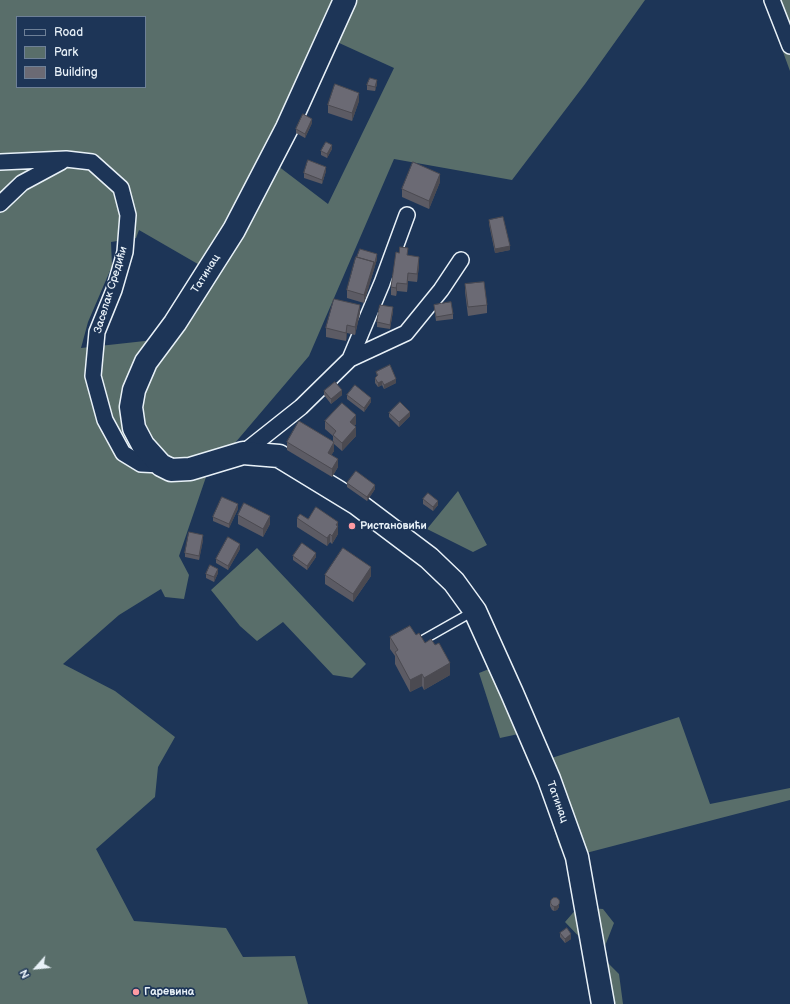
<!DOCTYPE html>
<html>
<head>
<meta charset="utf-8">
<style>
  body { margin:0 }
  #map { position:relative; width:790px; height:1004px; overflow:hidden; background:#1d3557; font-family:"Balsamiq Sans",sans-serif }
  canvas { display:block }
  .legend { position:absolute; left:16px; top:16px; width:130px; height:72px; box-sizing:border-box; background:#1d3557; border:1px solid #6e8097; margin:0; padding:5px 7px; list-style:none; font-size:12px; color:#e8f1f8 }
  .legend li { display:flex; align-items:center; gap:8px; height:20px }
  .legend b { width:20px; border:1px solid #6e8097 }
  .north { position:absolute; left:16px; top:948px; width:40px; height:40px; -webkit-text-stroke:3px #1d3557; paint-order:stroke; rotate:243deg; font-size:11px; font-weight:700; line-height:16px; text-align:center; color:#e8f1f8 }
  .north::after { content:''; display:block; margin:auto; width:14px; height:18px; background:#e8f1f8; clip-path:polygon(50% 0,100% 100%,50% 72%,0 100%) }
</style>
</head>
<body>
<div id="map">
<canvas width="790" height="1004"></canvas>
<ul class="legend">
<li><b style="height:5px;background:#1d3557"></b>Road</li>
<li><b style="height:11px;background:#596e6a"></b>Park</li>
<li><b style="height:11px;background:#6b6a74"></b>Building</li>
</ul>
<div class="north">N</div>
</div>
<script>
const c = document.querySelector('canvas').getContext('2d');
c.lineJoin = 'round';
function fillPath(path, color) {
  c.fillStyle = color;
  c.fill(path, 'evenodd');
}
function strokePath(path, color, width, dash) {
  c.strokeStyle = color;
  c.lineWidth = width;
  c.lineCap = dash ? 'butt' : 'round';
  c.setLineDash(dash || []);
  c.stroke(path);
}
function drawText(font, color, halo, rows, align = 'center') {
  c.font = font + ' "Balsamiq Sans",sans-serif';
  c.lineWidth = 3.5;
  c.setLineDash([]);
  c.textBaseline = 'middle';
  c.strokeStyle = halo;
  c.fillStyle = color;
  for (const [text, x, y, turn = 0] of rows) {
    c.save();
    c.translate(x, y);
    c.rotate((+turn || 0) * Math.PI / 180);
    c.textAlign = isNaN(turn) ? turn : align;
    if (halo) c.strokeText(text, 0, 0);
    c.fillText(text, 0, 0);
    c.restore();
  }
}
fillPath(new Path2D(`
  M0,0H645L585,84L512,180L394,159L309,356L206,477L179,556L189,575L184,599L165,597L161,589L119,615L63,664L115,691L175,737L158,767L155,797L96,849L134,921L226,928L243,957L295,956L308,1004H0ZM17,17H145V87H17ZM337,42L394,68L328,204L278,166ZM139,230L203,267L154,340L81,348L88,322L112,266L111,242L136,238Z
  M764,0H790V71Z
  M458,491L487,545L473,552L427,529Z
  M257,548L366,664L352,678L333,675L283,622L257,641L240,626L211,590Z
  M494,667L523,733L500,738L479,673Z
  M679,717L710,804L790,788V800L586,853L560,848L533,764Z
  M578,907L603,909L614,923L605,946L608,963L619,974L623,1004H600L586,944L565,922Z`), '#596e6a');
const lane = new Path2D(`
  M421,641L474,611`);
const street = new Path2D(`
  M772,0L790,46
  M0,162L66,159L92,162L121,188L128,215L125,252L114,290L97,332L93,376L105,420L123,453L141,464L161,465
  M0,204L22,183L61,162
  M350,359L406,333L441,290L461,260
  M243,453L301,407L350,359L382,283L407,215`);
const secondary = new Path2D(`
  M345,0L287,128L234,230L175,323L146,362L134,390L131,407L134,428L143,445L161,465L171,470L190,469L243,453L279,456L356,503L429,558L454,582L475,611L512,693L549,779L577,857L603,1004`);
strokePath(lane, '#e8f1f8', 11);
strokePath(street, '#e8f1f8', 18);
strokePath(secondary, '#e8f1f8', 25);
strokePath(lane, '#1d3557', 8);
strokePath(street, '#1d3557', 15);
strokePath(secondary, '#1d3557', 22);
fillPath(new Path2D(`
  M377,84L375,91L367,90V85Z
  M359,101L352,121L328,113V105Z
  M312,123L305,138L296,133V129Z
  M332,149L327,158L321,155V151Z
  M326,171L322,184L304,178V173Z
  M440,182L429,209L402,197V189Z
  M489,220L510,250L495,253L489,224Z
  M408,255L419,265L417,282L408,281L407,292L397,291L396,296L391,295V287Z
  M377,259L364,303L347,298V290Z
  M465,284L487,305V313L468,316L465,292Z
  M434,305L453,314V319L436,321Z
  M393,311L390,329L377,327V322Z
  M360,313L355,335L347,333L346,341L326,337V328Z
  M376,372L396,383L384,389L382,385L378,387L375,383V378L377,376Z
  M324,391L342,395L331,404L324,395Z
  M347,395L371,402L364,412L347,399Z
  M389,413L410,416L399,427L389,417Z
  M325,421L356,424L354,426L356,436L342,451L334,444V451L331,455L338,467L332,477L287,450V442H333V436L325,429Z
  M347,483L375,489L367,501L347,487Z
  M423,499L438,505L433,511L423,504Z
  M238,509L229,528L213,521V517Z
  M238,515L270,524L263,537L238,524Z
  M297,518L338,522V534L332,544L330,542L327,546L297,527Z
  M203,540L199,560L185,557V553Z
  M240,549L228,570L216,563V559Z
  M293,556L316,557L307,570L293,560Z
  M218,573L214,582L206,578V574Z
  M325,575L371,576L353,602L325,584Z
  M416,635L425,643L450,675L424,690L422,686L410,692L395,664V656L390,649V637Z
  M550,901L559,907L557,910L554,911L552,910L550,906Z
  M560,933L571,939L565,943L560,937Z`), '#5c5b64');
fillPath(new Path2D(`
  M377,80V84L375,91V87Z
  M359,93V101L352,121V113Z
  M312,119V123L305,138V134Z
  M332,145V149L327,158V154Z
  M326,167V171L322,184V180Z
  M440,174V182L429,209V201Z
  M510,246V250L495,253V249Z
  M377,254V259L364,303V295L374,262Z
  M419,257V265L417,282V274Z
  M408,273V281L407,292V284Z
  M397,283V291L396,296V288Z
  M360,305V313L355,335V327Z
  M393,307V311L390,329V325Z
  M347,325V333L346,341V333Z
  M396,379V383L384,389V385Z
  M382,381V385L378,387V383Z
  M342,390V395L331,404V399Z
  M371,398V402L364,412V408Z
  M410,412V416L399,427V422Z
  M356,415V424L350,430V422Z
  M356,427V436L342,451V443Z
  M334,442V451L328,461V453Z
  M338,459V467L332,477V469Z
  M375,485V489L367,501V497Z
  M438,501V505L433,511V507Z
  M238,504V509L229,528V524Z
  M270,516V524L263,537V529Z
  M338,522V534L332,544V536Z
  M330,534V542L327,546V538Z
  M203,535V540L199,560V556Z
  M240,544V549L228,570V566Z
  M316,553V557L307,570V566Z
  M371,567V576L353,602V594Z
  M218,569V573L214,582V577Z
  M450,663V675L424,690V678Z
  M422,674V686L410,692V680Z
  M559,902V907L557,910L554,911V907Z
  M571,934V939L565,943V939Z`), '#4b4a51');
const building = new Path2D(`
  M370,78L377,80L375,87L367,85Z
  M335,84L359,93L352,113L328,105Z
  M303,114L312,119L305,134L296,129Z
  M326,142L332,145L327,154L321,151Z
  M308,160L326,167L322,180L304,173Z
  M413,162L440,174L429,201L402,189Z
  M503,217L510,246L495,249L489,220Z
  M400,247L408,248L407,255L419,257L417,274L408,273L407,284L397,283L396,288L391,287L396,252L399,253Z
  M360,249L377,254L374,266V262L357,257Z
  M356,257L374,262L364,295L347,290Z
  M484,282L487,305L468,307L465,284Z
  M334,299L360,305L355,327L347,325L346,333L326,328Z
  M451,302L453,314L436,317L434,305Z
  M380,305L393,307L390,325L377,322Z
  M390,365L396,379L384,385L382,381L378,383L375,378L378,375L376,372Z
  M335,382L342,390L331,399L324,391Z
  M355,385L371,398L364,408L347,395Z
  M400,402L410,412L399,422L389,413Z
  M342,403L356,415L350,422L356,427L342,443L333,435L336,431L325,421Z
  M299,421L334,442L328,453L338,459L332,469L287,442Z
  M356,471L375,485L367,497L347,483Z
  M428,493L438,501L433,507L423,499Z
  M222,497L238,504L229,524L213,517Z
  M244,503L270,516L263,529L238,515Z
  M316,507L338,522L336,525L338,526L332,536L330,534L327,538L297,518L300,514L308,519Z
  M189,532L203,535L199,556L185,553Z
  M228,537L240,544L228,566L216,559Z
  M302,543L316,553L307,566L293,556Z
  M343,548L371,567L353,594L325,575Z
  M210,565L218,569L214,577L206,574Z
  M410,626L416,635L419,633L425,643L431,639L435,645L439,643L450,663L424,678L422,674L410,680L395,652L398,650L390,637Z
  M550.5 902a4.5 4.5 0 1 1 9 0a4.5 4.5 0 1 1-9 0Z
  M567,928L571,934L565,939L560,933Z`);
fillPath(building, '#6b6a74');
strokePath(building, '#4b4a51', 1);
for (const [x, y, r, color] of [
  [352,526,4,"#ff9aa2"],
  [136,992,4,"#ff9aa2"]
]) {
  const dot = new Path2D();
  dot.arc(x, y, r, 0, 2 * Math.PI);
  c.fillStyle = color;
  c.fill(dot);
  strokePath(dot, '#1d3557', 1.5);
}
drawText('11px', '#e8f1f8', '#1d3557', [
  ["Татинац",206,274,-58],
  ["Заселак Средићи",111,290,-73],
  ["Татинац",557,802,70]
]);
drawText('bold 11px', '#e8f1f8', '#1d3557', [
  ["Ристановићи",360,526],
  ["Гаревина",144,992]
], 'left');
</script>
</body>
</html>
